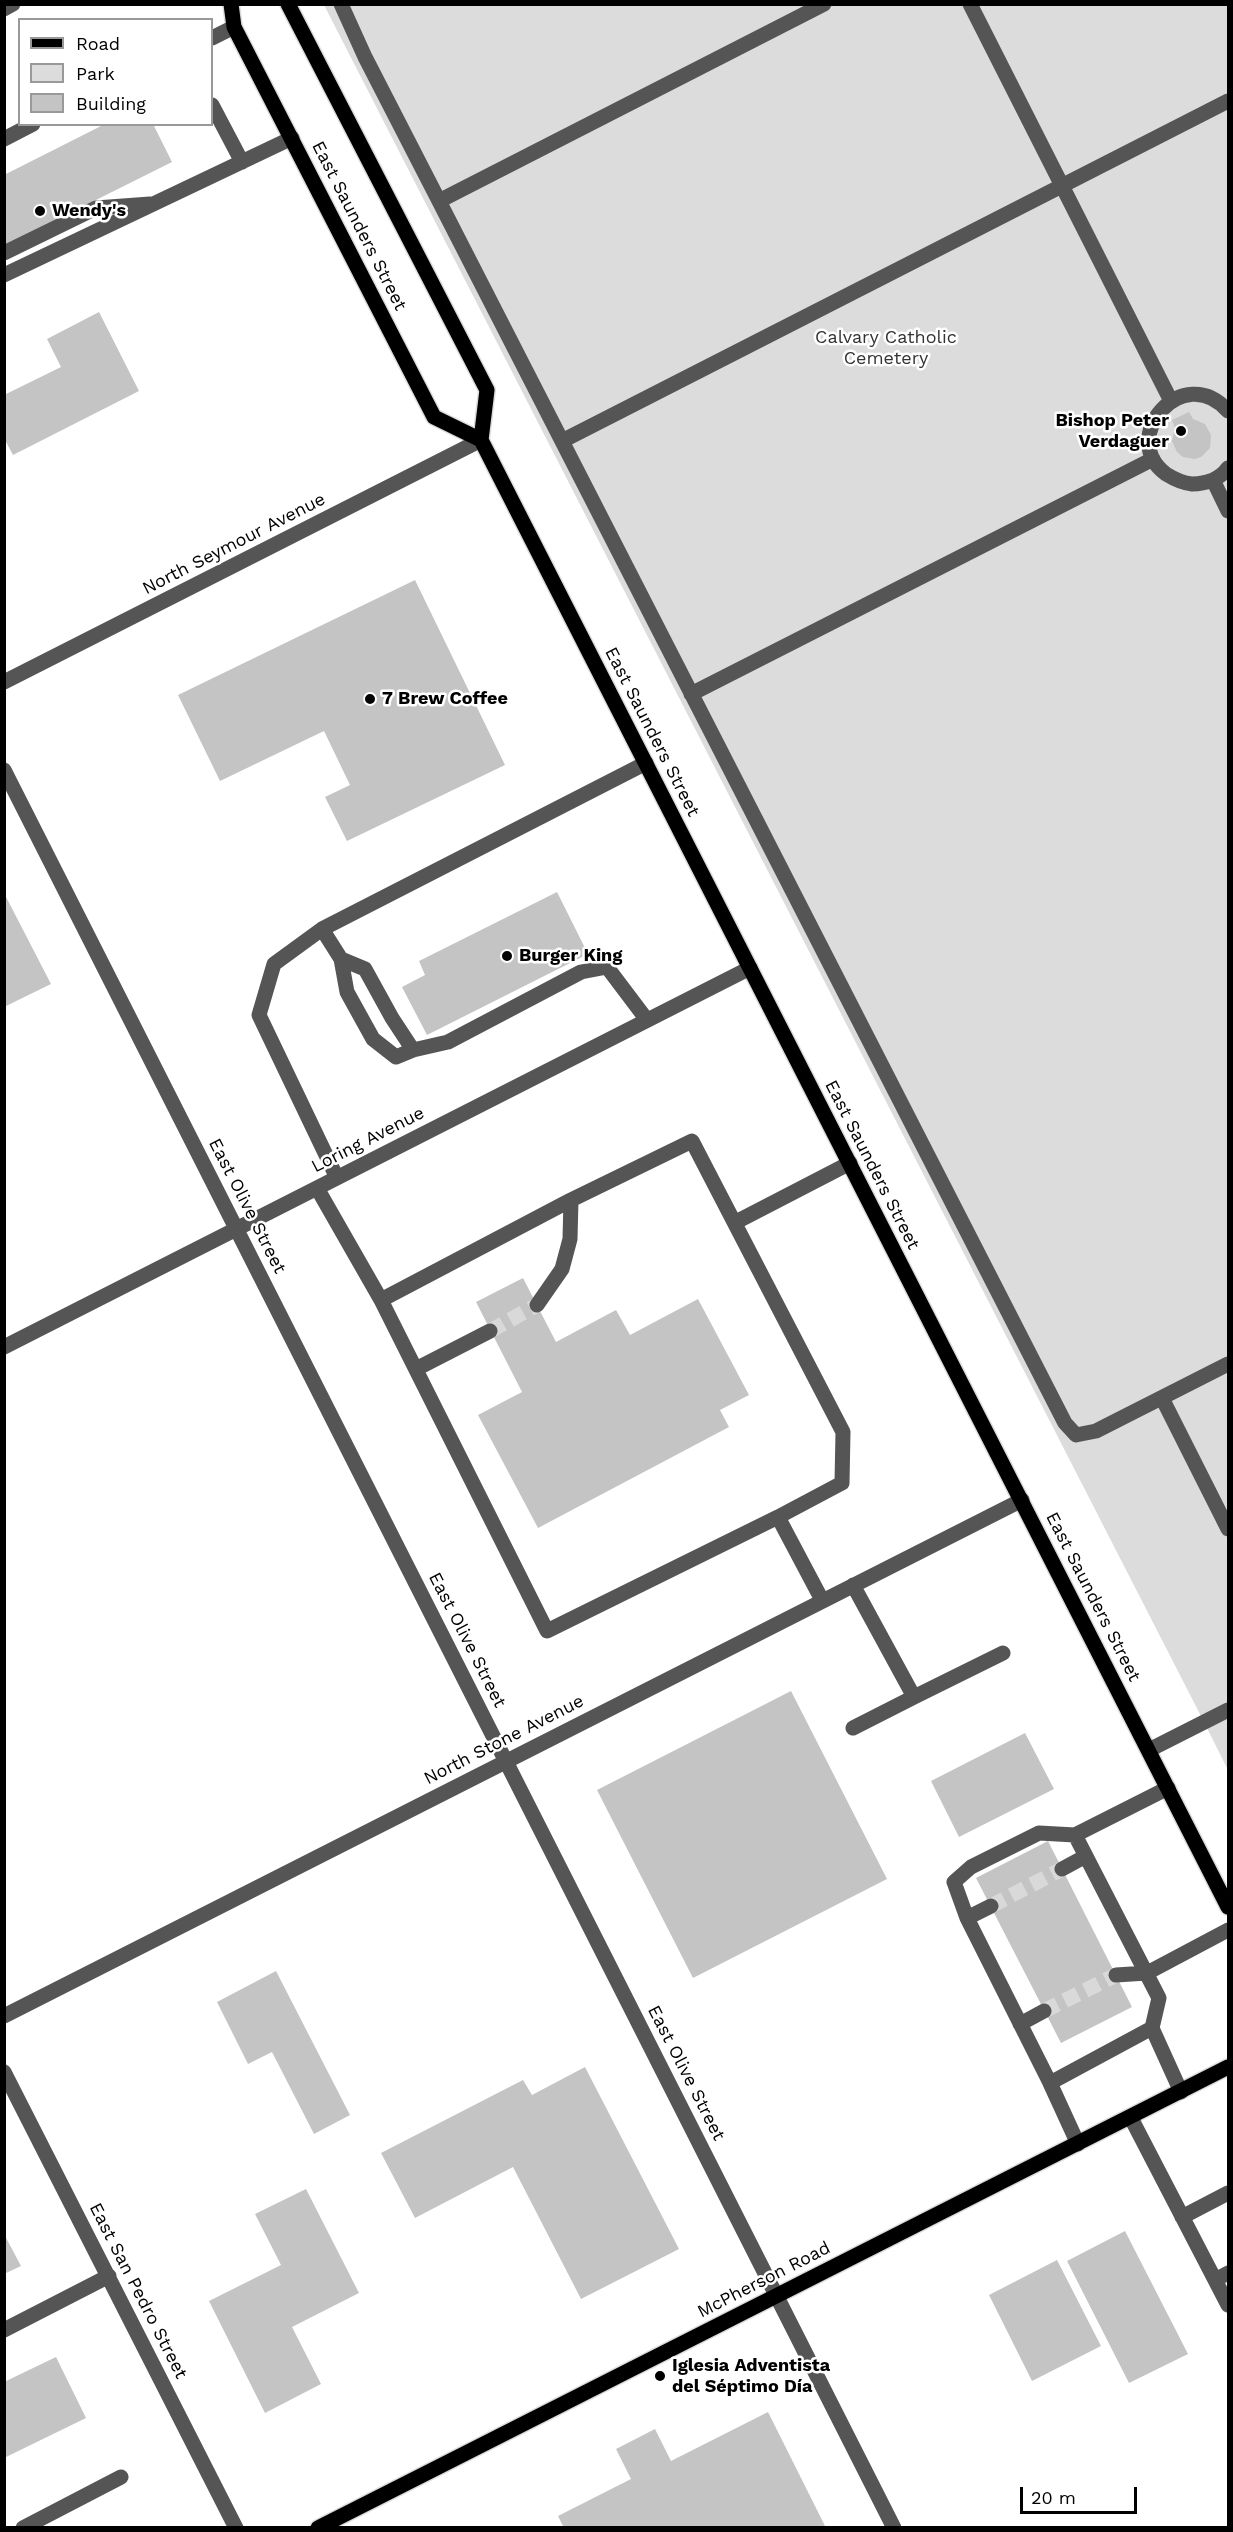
<!DOCTYPE html>
<html>
<head>
<meta charset="utf-8">
<style>
  body { margin:0 }
  #map { position:relative; width:1233px; height:2532px; overflow:hidden; background:#fff; font-family:"Work Sans",sans-serif }
  canvas { display:block }
  .frame { position:absolute; inset:0; border:6px solid #000; pointer-events:none }
  .legend { position:absolute; left:18px; top:18px; width:195px; height:108px; box-sizing:border-box; background:#fff; border:2px solid #999; margin:0; padding:8px 10px; list-style:none; font-size:18px; color:#000 }
  .legend li { display:flex; align-items:center; gap:12px; height:30px }
  .legend b { width:30px; border:2px solid #999 }
  .scale { position:absolute; left:1020px; top:2487px; width:117px; height:27px; box-sizing:border-box; border:3px solid #000; border-top:0; padding-left:8px; font-size:18px; line-height:21px; white-space:nowrap; color:#000; -webkit-text-stroke:4px #fff; paint-order:stroke }
</style>
</head>
<body>
<div id="map">
<canvas width="1233" height="2532"></canvas>
<div class="frame"></div>
<ul class="legend">
<li><b style="height:8px;background:#000"></b>Road</li>
<li><b style="height:16px;background:#dcdcdc"></b>Park</li>
<li><b style="height:16px;background:#c4c4c4"></b>Building</li>
</ul>
<div class="scale">20 m</div>
</div>
<script>
const c = document.querySelector('canvas').getContext('2d');
c.lineJoin = 'round';
function fillPath(path, color) {
  c.fillStyle = color;
  c.fill(path, 'evenodd');
}
function strokePath(path, color, width, dash) {
  c.strokeStyle = color;
  c.lineWidth = width;
  c.lineCap = dash ? 'butt' : 'round';
  c.setLineDash(dash || []);
  c.stroke(path);
}
function drawText(font, color, halo, rows, align = 'center') {
  c.font = font + ' "Work Sans",sans-serif';
  c.lineWidth = 5;
  c.setLineDash([]);
  c.textBaseline = 'middle';
  c.strokeStyle = halo;
  c.fillStyle = color;
  for (const [text, x, y, turn = 0] of rows) {
    c.save();
    c.translate(x, y);
    c.rotate((+turn || 0) * Math.PI / 180);
    c.textAlign = isNaN(turn) ? turn : align;
    if (halo) c.strokeText(text, 0, 0);
    c.fillText(text, 0, 0);
    c.restore();
  }
}
fillPath(new Path2D(`
  M324,5H1228V1770L1204,1722Z`), '#dcdcdc');
fillPath(new Path2D(`
  M105,124H153L172,162L4,246V175Z
  M99,312L139,391L13,455L4,438V395L61,367L47,339Z
  M1189,412L1193,419L1205,424L1211,435L1210,448L1201,457L1195,459L1183,457L1177,452L1172,441L1175,428L1172,420Z
  M415,580L505,765L347,841L325,797L350,785L324,731L220,781L178,695Z
  M557,892L588,954L427,1035L402,987L425,975L419,961Z
  M4,893L51,984L4,1007Z
  M523,1278L556,1342L616,1310L630,1335L698,1299L749,1395L720,1410L729,1427L538,1528L478,1415L522,1392L476,1302Z
  M791,1691L887,1879L693,1978L597,1790Z
  M1025,1733L1054,1789L959,1837L931,1781Z
  M1048,1841L1132,2007L1061,2043L976,1878Z
  M276,1971L350,2115L314,2134L272,2052L248,2064L217,2002Z
  M585,2067L679,2249L581,2299L513,2167L415,2218L381,2153L523,2080L532,2095Z
  M306,2189L359,2293L292,2327L321,2384L265,2413L209,2301L281,2265L255,2214Z
  M1125,2231L1188,2354L1129,2383L1067,2261Z
  M4,2234L21,2266L4,2274Z
  M1057,2260L1101,2346L1032,2381L989,2295Z
  M56,2357L86,2418L4,2458V2382Z
  M768,2412L825,2526L564,2528L558,2516L631,2479L616,2449L655,2429L671,2461Z`), '#c4c4c4');
strokePath(new Path2D(`
  M490,1331L537,1305
  M991,1906L1062,1869
  M1044,2011L1116,1975`), '#d9d9d9', 15, [15, 8]);
const major = new Path2D(`
  M231,4L234,27L434,417L481,440
  M288,4L487,390L481,440L1228,1907
  M318,2528L1228,2067`);
strokePath(major, '#dbdbdb', 18);
strokePath(new Path2D(`
  M341,4L365,57L439,201L1065,1423L1076,1435L1096,1431L1228,1364
  M970,4L1171,401
  M4,9L13,4
  M212,38L234,27
  M212,105L242,162
  M4,139L33,124
  M439,201L824,4
  M4,253L96,208L150,204
  M4,275L292,138
  M1228,411C1183,360 1117,438 1166,474C1174,479 1182,483 1192,484C1206,484 1220,479 1228,468
  M562,441L1228,101
  M1213,480L1228,511
  M4,682L481,440
  M691,694L1153,459
  M4,770L894,2528
  M322,929L341,959L347,992L373,1039L396,1057L413,1050L448,1042L581,972L607,967L647,1020
  M341,959L365,969L392,1018L413,1050
  M337,1178L259,1015L274,964L322,929L646,763
  M317,1188L381,1300
  M736,1222L850,1163
  M537,1305L562,1269L570,1239L571,1200
  M4,1347L750,968
  M416,1369L490,1331
  M1162,1398L1228,1529
  M778,1517L842,1483L843,1432L692,1141L571,1200L381,1300L547,1631L778,1517L822,1600
  M914,1697L1003,1653
  M853,1728L914,1697L853,1585
  M1149,1750L1228,1710
  M1075,1835L1159,1998L1152,2028L1050,2083L967,1918L954,1882L971,1867L1039,1833L1075,1835L1168,1788
  M1062,1869L1086,1856
  M967,1918L991,1906
  M1116,1975L1147,1973L1228,1930
  M4,2016L1022,1500
  M1020,2024L1044,2011
  M1152,2028L1181,2092
  M4,2072L236,2528
  M1050,2083L1078,2144
  M1131,2118L1228,2305
  M1182,2217L1228,2193
  M1215,2280L1228,2273
  M4,2330L109,2276
  M23,2528L121,2477`), '#555', 15);
strokePath(major, '#000', 15);
for (const [x, y, r, color] of [
  [40,211,6,"#000"],
  [1181,431,6,"#000"],
  [370,699,6,"#000"],
  [507,956,6,"#000"],
  [660,2376,6,"#000"]
]) {
  const dot = new Path2D();
  dot.arc(x, y, r, 0, 2 * Math.PI);
  c.fillStyle = color;
  c.fill(dot);
  strokePath(dot, '#fff', 2);
}
drawText('bold 18px', '#000', '#fff', [
  ["Wendy's",52,211],
  ["Bishop Peter",1169,421,"right"],
  ["Verdaguer",1169,442,"right"],
  ["7 Brew Coffee",382,699],
  ["Burger King",519,956],
  ["Iglesia Adventista",672,2366],
  ["del Séptimo Día",672,2387]
], 'left');
drawText('18px', '#000', '#fff', [
  ["East Saunders Street",359,226,63],
  ["North Seymour Avenue",234,544,-27],
  ["East Saunders Street",652,732,63],
  ["Loring Avenue",368,1140,-27],
  ["East Saunders Street",872,1165,63],
  ["East Olive Street",247,1206,63],
  ["East Saunders Street",1093,1597,63],
  ["East Olive Street",467,1640,63],
  ["North Stone Avenue",504,1740,-27],
  ["East Olive Street",686,2073,63],
  ["McPherson Road",764,2280,-27],
  ["East San Pedro Street",138,2291,63]
]);
drawText('18px', '#333', '#fff', [
  ["Calvary Catholic",886,338],
  ["Cemetery",886,359]
]);
</script>
</body>
</html>
